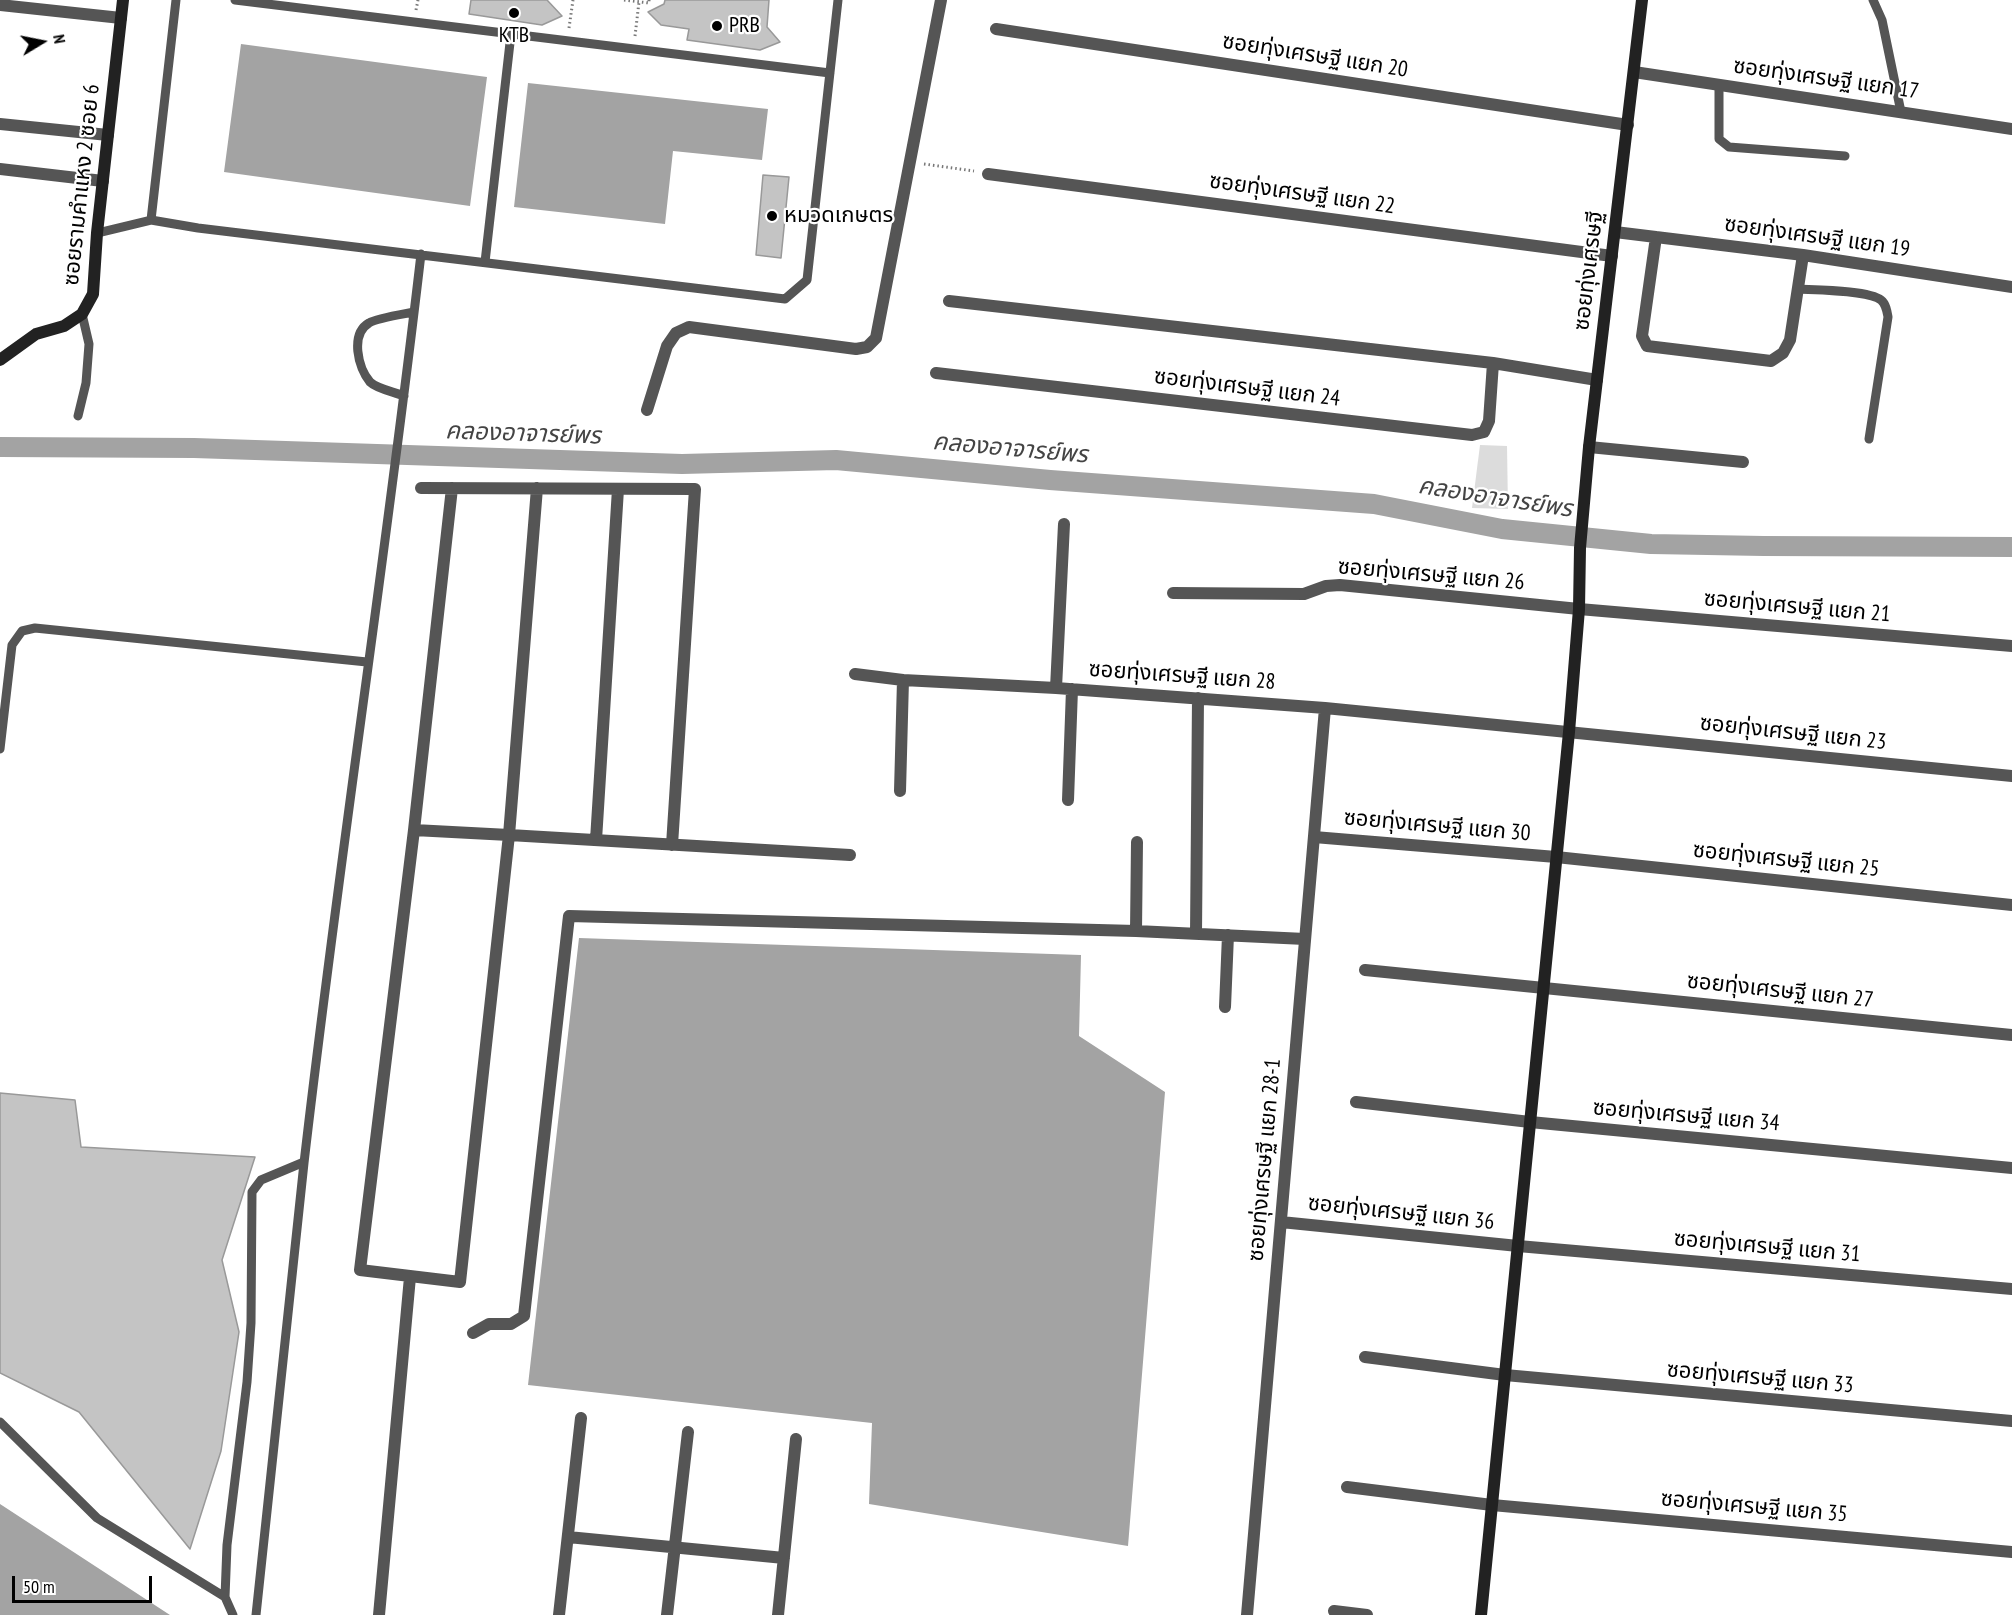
<!DOCTYPE html>
<html>
<head>
<meta charset="utf-8">
<style>
  body { margin:0 }
  #map { position:relative; width:2012px; height:1615px; overflow:hidden; background:#fff; font-family:"PT Sans Narrow",sans-serif }
  canvas { display:block }
  .north { position:absolute; left:12px; top:12px; width:60px; height:60px; -webkit-text-stroke:4px #fff; paint-order:stroke; rotate:80deg; font-size:16px; font-weight:700; line-height:24px; text-align:center; color:#000 }
  .north::after { content:''; display:block; margin:auto; width:21px; height:27px; background:#000; clip-path:polygon(50% 0,100% 100%,50% 72%,0 100%) }
  .scale { position:absolute; left:12px; top:1576px; width:140px; height:27px; box-sizing:border-box; border:3px solid #000; border-top:0; padding-left:8px; font-size:18px; line-height:21px; white-space:nowrap; color:#000; -webkit-text-stroke:4px #fff; paint-order:stroke }
</style>
</head>
<body>
<div id="map">
<canvas width="2012" height="1615"></canvas>
<div class="north">N</div>
<div class="scale">50 m</div>
</div>
<script>
const c = document.querySelector('canvas').getContext('2d');
c.lineJoin = 'round';
function fillPath(path, color) {
  c.fillStyle = color;
  c.fill(path, 'evenodd');
}
function strokePath(path, color, width, dash) {
  c.strokeStyle = color;
  c.lineWidth = width;
  c.lineCap = dash ? 'butt' : 'round';
  c.setLineDash(dash || []);
  c.stroke(path);
}
function drawText(font, color, halo, rows, align = 'center') {
  c.font = font + ' "PT Sans Narrow","Noto Sans Thai",sans-serif';
  c.lineWidth = 4.5;
  c.setLineDash([]);
  c.textBaseline = 'middle';
  c.strokeStyle = halo;
  c.fillStyle = color;
  for (const [text, x, y, turn = 0] of rows) {
    c.save();
    c.translate(x, y);
    c.rotate((+turn || 0) * Math.PI / 180);
    c.textAlign = isNaN(turn) ? turn : align;
    if (halo) c.strokeText(text, 0, 0);
    c.fillText(text, 0, 0);
    c.restore();
  }
}
fillPath(new Path2D(`
  M1480,445L1507,446L1508,509L1472,508Z`), '#dcdcdc');
fillPath(new Path2D(`
  M241,44L487,77L470,206L224,172Z
  M528,83L768,109L762,160L673,151L665,224L514,207Z
  M579,938L1081,955L1079,1036L1165,1092L1128,1546L869,1504L872,1423L528,1385Z
  M0,1504L170,1615H0Z`), '#a3a3a3');
strokePath(new Path2D(`
  M0,447L194,448L682,464L836,460L1050,480L1374,504L1502,529L1651,544L1764,546L2012,547`), '#a3a3a3', 20);
const building = new Path2D(`
  M471,0H547L562,16L542,25L469,14Z
  M665,0H769L767,27L780,42L760,50L687,40L689,29L661,25L648,12L664,4Z
  M763,175L789,177L781,258L756,255Z
  M0,1093L75,1100L81,1147L255,1157L222,1260L239,1332L221,1451L190,1549L79,1412L0,1373Z`);
fillPath(building, '#c4c4c4');
strokePath(building, '#999', 1.5);
strokePath(new Path2D(`
  M624,0L649,3V0
  M416,10L418,0
  M569,28L573,0
  M635,36L639,2
  M924,164L974,171`), '#777', 3, [1.5, 3]);
strokePath(new Path2D(`
  M235,0L830,73
  M1873,0L1882,20L1901,112
  M1719,85V139L1729,147L1845,156
  M151,220L176,0
  M97,233L151,220L198,228L785,299L807,280L838,0
  M485,262L511,34
  M1797,289C1814,290 1869,290 1881,300C1886,304 1887,311 1888,317L1869,439
  M404,396C395,392 377,389 370,382C358,368 350,334 369,323C377,318 404,314 414,312
  M78,416L86,383L89,344L82,314
  M0,749L12,645L22,631L35,628L367,662
  M0,1422L97,1518L225,1597
  M233,1615L225,1597L227,1545L247,1382L251,1323L252,1192L261,1180L304,1162
  M256,1615C272,1464 287,1313 304,1163C339,859 386,557 421,254`), '#555', 9);
strokePath(new Path2D(`
  M0,5L121,18
  M996,29L1628,125
  M1634,72L2012,129
  M0,124L108,135
  M0,169L103,181
  M988,174L1612,256
  M1615,232L1803,255L2012,287
  M1656,237L1642,336L1647,346L1771,361L1783,353L1790,340L1803,255
  M949,301L1493,363L1597,380
  M936,373L1472,435L1484,432L1489,421L1493,363
  M647,410L667,346L676,333L689,327L856,349L867,347L876,338L941,0
  M1589,447L1743,462
  M421,488L695,489L672,845
  M537,488L509,835L850,855
  M1173,593L1304,594L1326,586L1340,585L1579,609L2012,646
  M855,674L903,680
  M1056,688L1064,524
  M900,791L903,680L1056,688L1325,708L2012,776
  M1068,800L1072,689
  M414,830L509,835L460,1282L360,1270Z
  M414,830L452,488
  M1314,837L1556,857L2012,905
  M596,840L618,489
  M1136,931L1137,842
  M1196,934L1198,698
  M1365,970L2012,1035
  M1225,1007L1228,935
  M1356,1102L1530,1122L2012,1168
  M1281,1222L1518,1246L2012,1289
  M473,1333L489,1324H511L524,1316L569,916L1136,931L1305,939
  M1365,1357L1505,1375L2012,1421
  M1347,1487L1492,1505L2012,1552
  M568,1537L784,1558
  M1334,1611L1367,1615
  M379,1615L410,1277
  M559,1615L581,1418
  M667,1615L688,1432
  M778,1615L796,1439
  M1247,1615L1325,708`), '#555', 12);
strokePath(new Path2D(`
  M0,360L36,334L64,326L82,314L93,294L97,233L123,0
  M1481,1615L1569,732L1579,609L1580,548L1589,447L1642,0`), '#222', 12);
for (const [x, y, r, color] of [
  [514,13,6,"#000"],
  [717,26,6,"#000"],
  [772,216,6,"#000"]
]) {
  const dot = new Path2D();
  dot.arc(x, y, r, 0, 2 * Math.PI);
  c.fillStyle = color;
  c.fill(dot);
  strokePath(dot, '#fff', 2);
}
drawText('22px', '#000', '#fff', [
  ["PRB",729,26],
  ["KTB",514,36,"center"],
  ["หมวดเกษตร",784,216]
], 'left');
drawText('22px', '#000', '#fff', [
  ["ซอยทุ่งเศรษฐี แยก 20",1315,56,9],
  ["ซอยทุ่งเศรษฐี แยก 17",1826,79,8],
  ["ซอยรามคำแหง 2 ซอย 6",82,185,-84],
  ["ซอยทุ่งเศรษฐี แยก 22",1302,194,8],
  ["ซอยทุ่งเศรษฐี แยก 19",1817,237,8],
  ["ซอยทุ่งเศรษฐี",1589,271,-83],
  ["ซอยทุ่งเศรษฐี แยก 24",1247,388,7],
  ["ซอยทุ่งเศรษฐี แยก 26",1431,575,5],
  ["ซอยทุ่งเศรษฐี แยก 21",1797,607,5],
  ["ซอยทุ่งเศรษฐี แยก 28",1182,676,4],
  ["ซอยทุ่งเศรษฐี แยก 23",1793,733,6],
  ["ซอยทุ่งเศรษฐี แยก 30",1437,826,5],
  ["ซอยทุ่งเศรษฐี แยก 25",1786,860,6],
  ["ซอยทุ่งเศรษฐี แยก 27",1780,991,6],
  ["ซอยทุ่งเศรษฐี แยก 34",1686,1116,5],
  ["ซอยทุ่งเศรษฐี แยก 28-1",1265,1160,-85],
  ["ซอยทุ่งเศรษฐี แยก 36",1401,1213,6],
  ["ซอยทุ่งเศรษฐี แยก 31",1767,1247,5],
  ["ซอยทุ่งเศรษฐี แยก 33",1760,1378,5],
  ["ซอยทุ่งเศรษฐี แยก 35",1754,1507,5]
]);
drawText('italic 24px', '#444', '#fff', [
  ["คลองอาจารย์พร",523,434,2],
  ["คลองอาจารย์พร",1010,449,5],
  ["คลองอาจารย์พร",1495,498,9]
]);
</script>
</body>
</html>
